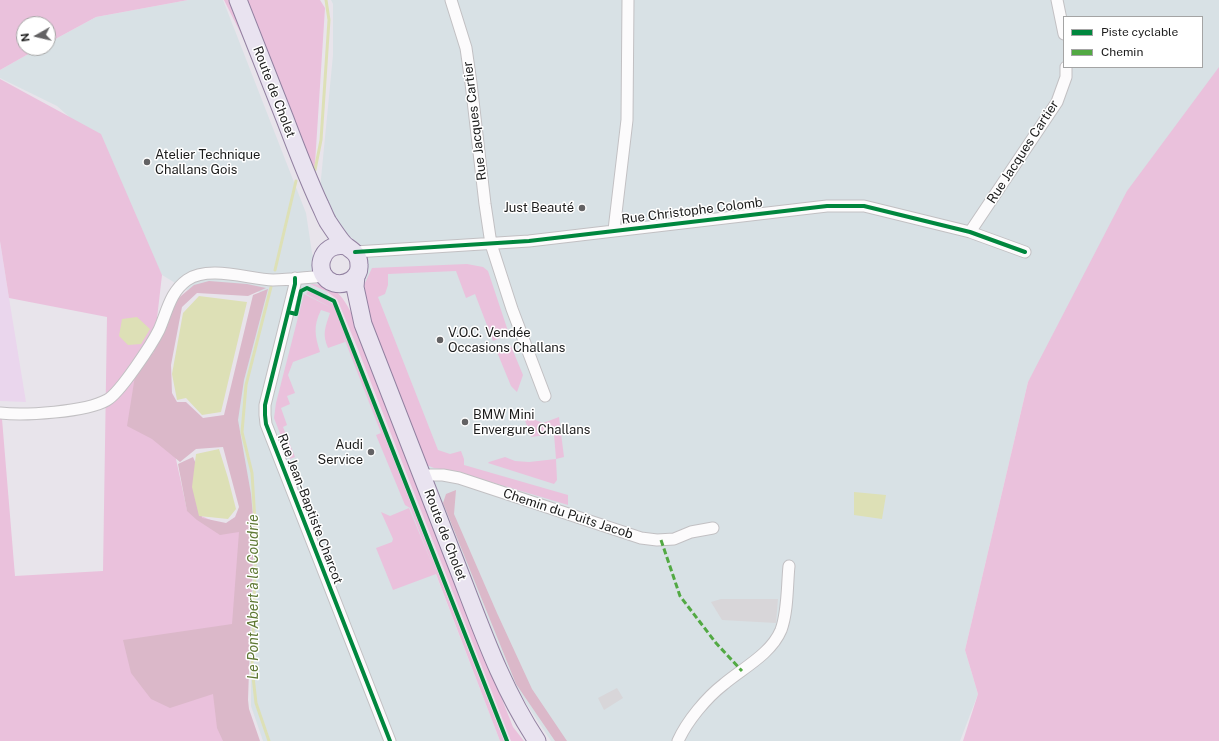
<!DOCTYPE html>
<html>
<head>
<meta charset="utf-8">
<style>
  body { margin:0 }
  #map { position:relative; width:1219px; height:741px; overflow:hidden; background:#e8e4eb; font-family:"Public Sans",sans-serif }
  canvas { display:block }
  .legend { position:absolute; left:1063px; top:16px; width:140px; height:52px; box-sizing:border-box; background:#fff; border:1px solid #a4a4a4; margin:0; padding:5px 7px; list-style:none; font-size:12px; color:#1c1c1c }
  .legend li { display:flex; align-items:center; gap:8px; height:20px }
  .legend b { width:20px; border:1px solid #a4a4a4 }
  .north { position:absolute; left:16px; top:16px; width:40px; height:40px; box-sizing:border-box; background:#fff; border:1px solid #a4a4a4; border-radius:50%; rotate:262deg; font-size:11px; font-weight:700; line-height:16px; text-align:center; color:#1c1c1c }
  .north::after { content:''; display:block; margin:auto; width:14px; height:18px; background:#636264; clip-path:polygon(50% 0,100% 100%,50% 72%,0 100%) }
</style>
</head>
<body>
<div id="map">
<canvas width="1219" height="741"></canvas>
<ul class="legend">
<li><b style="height:5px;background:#00873e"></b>Piste cyclable</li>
<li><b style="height:5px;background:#52a943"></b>Chemin</li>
</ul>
<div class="north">N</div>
</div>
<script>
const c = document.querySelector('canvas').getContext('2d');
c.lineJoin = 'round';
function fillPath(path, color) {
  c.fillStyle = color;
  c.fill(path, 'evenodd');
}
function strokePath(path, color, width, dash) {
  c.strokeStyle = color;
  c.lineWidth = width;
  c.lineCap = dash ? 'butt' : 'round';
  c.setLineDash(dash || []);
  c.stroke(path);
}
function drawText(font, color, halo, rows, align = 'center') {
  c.font = font + ' "Public Sans",sans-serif';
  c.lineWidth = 3;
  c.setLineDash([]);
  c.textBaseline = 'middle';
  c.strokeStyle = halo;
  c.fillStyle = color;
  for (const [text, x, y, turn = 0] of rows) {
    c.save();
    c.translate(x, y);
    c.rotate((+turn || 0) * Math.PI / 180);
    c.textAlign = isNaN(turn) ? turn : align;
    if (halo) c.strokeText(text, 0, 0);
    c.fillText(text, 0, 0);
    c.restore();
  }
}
fillPath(new Path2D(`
  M188,0H223L306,213L312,253L500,741H263L251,706L250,505L232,419L265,293L212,284L187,290L162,275L92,137L57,106L0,78V70L39,48H48V43L96,17Z
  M331,0H1219V78L1028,382L965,650L978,694L960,741H551L518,691L507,668L439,495L363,299L360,284L367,268L360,244L340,230L320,189L333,55V4ZM1064,17H1202V67H1064Z`), '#d8e1e5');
fillPath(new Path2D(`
  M721,599H778L776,623L722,620L711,602Z
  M617,688L623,698L604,710L598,698Z`), '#d8d6d9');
fillPath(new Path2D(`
  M0,241L9,298L26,402L0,401Z`), '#ead6ed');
fillPath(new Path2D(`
  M0,0H188L96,17L48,43V24H24V48H39L0,70Z
  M224,0H320L325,8L314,179Z
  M1219,67V741H963L978,694L965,650L1028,382L1127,191Z
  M0,79L101,134L162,275L153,353L187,510L239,532L240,625L220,689L243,741H0V419H2L15,576L103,571L107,317L9,298L0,241Z
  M467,264L483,267L488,271L509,334L493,341L475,294L466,298L456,271L388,274V285L385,294L378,297L438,450L450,454L461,451L464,459V465L568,495V505L454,471L434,468L424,464L364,309L366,298L364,285L372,268Z
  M310,284C319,284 331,286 337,292C353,308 360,336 369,356L494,679L513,727L524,741H511L357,347L337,299L326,291Z
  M308,291L327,300L333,304L504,741H500L436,574L393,590L376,548L392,542L393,539L381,512L390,516L409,508L432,564L410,508L405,505L376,435L381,433L342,333L345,342L328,348C322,334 325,328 330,313L321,310C313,326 315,336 320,352L293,362L288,375L295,393L287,396L290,404L281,408L287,425L283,427L295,457L290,459L274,418L276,403L304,294L332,308L306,294Z
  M511,346L523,375L517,392L511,386L497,352Z
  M523,415L543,423L559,417L564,457L556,459L557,480L554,484L488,463L489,462L505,457L515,461L529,462L556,459L554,434L531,437Z`), '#eac1dc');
fillPath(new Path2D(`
  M209,281L247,284L266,288L248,296L197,293L182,307L171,365L172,393L177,402H186L203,418L224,415L253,295L268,289L244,380L238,420L251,494L254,528L248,700L249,709L260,741H223L217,728L213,694L170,708L151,699L131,673L123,640L232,624L239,532L220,535L197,520L187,511L178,464L193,457L196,464V494L202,518L226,523L235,517L239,507L223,447L196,449L180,462L152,439L127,426L135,376L153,353L175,301L194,285Z
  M456,490L454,514L497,613L532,689L567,741H555L516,684L443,503L446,494Z`), '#dbb8c9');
fillPath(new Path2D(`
  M199,296L247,302L221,412L202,415L186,398L177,400L172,374L183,313Z
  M137,317L150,329L141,344L128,345L119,336L122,319Z
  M219,449L228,478L236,509L228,519L199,516L192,487L196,454Z
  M854,492L886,495L882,519L854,515Z`), '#dde0b6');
strokePath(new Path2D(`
  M315,170L321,140L329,20L326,0
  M275,270L296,181
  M269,741L256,703L252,668L256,538L252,473L242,432L246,385L271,287`), '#dde0b6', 3);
const street = new Path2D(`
  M451,0L466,48L471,83L485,204L491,244L512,309L545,396
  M1057,0L1064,34
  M614,230L627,120L628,0
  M970,232L1057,102L1066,77V67
  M355,252L529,241L827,206H864L970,232L1025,252
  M295,278V284L265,405V415L266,424L390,741
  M0,413C24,416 86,412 107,400C120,393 152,344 159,330C167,312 170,292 187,280C209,265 248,279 273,280C290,280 308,277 325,276
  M423,475H443L459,478L641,538L657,540L674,539L691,532L713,528
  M678,741C687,721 706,698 724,684C743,668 771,654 781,630C788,611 787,585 789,566`);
const primary = new Path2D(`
  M238,0C254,40 269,79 285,119C296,148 307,177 320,205C323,211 325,217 328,222C332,228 341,242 346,246C353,251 359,254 359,265C360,278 346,286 334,283C312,276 319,241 346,246
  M356,275L355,287L363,324C396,408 428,492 461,576C483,633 503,690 537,741`);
strokePath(street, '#c2c0c3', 13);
strokePath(primary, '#9281a1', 19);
strokePath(street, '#fcfbfc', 11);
strokePath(primary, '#e9e3f0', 17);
strokePath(new Path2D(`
  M661,540L680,596L716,643L742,671`), '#52a943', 3, [6, 3]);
strokePath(new Path2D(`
  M355,252L529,241L827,206H864L970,232L1025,252
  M295,278V284L265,405V415L266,424L390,741
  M288,312L296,314L301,291L307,288L334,301L507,741`), '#00873e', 4);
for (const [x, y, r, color] of [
  [147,162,4,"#636264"],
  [582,208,4,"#636264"],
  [440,340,4,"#636264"],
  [465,422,4,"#636264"],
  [371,452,4,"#636264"]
]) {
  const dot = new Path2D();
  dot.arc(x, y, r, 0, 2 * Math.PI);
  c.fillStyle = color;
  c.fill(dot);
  strokePath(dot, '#fff', 1.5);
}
drawText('13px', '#1c1c1c', '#fff', [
  ["Route de Cholet",274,92,69],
  ["Rue Jacques Cartier",475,121,-97],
  ["Rue Jacques Cartier",1023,152,-57],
  ["Rue Christophe Colomb",692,211,-7],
  ["Rue Jean-Baptiste Charcot",310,509,69],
  ["Chemin du Puits Jacob",568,514,18],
  ["Route de Cholet",445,535,69]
]);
drawText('13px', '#1c1c1c', '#fff', [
  ["Atelier Technique",155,155],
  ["Challans Gois",155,170],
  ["Just Beauté",574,208,"right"],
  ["V.O.C. Vendée",448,333],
  ["Occasions Challans",448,348],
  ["BMW Mini",473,415],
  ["Envergure Challans",473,430],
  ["Audi",363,445,"right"],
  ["Service",363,460,"right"]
], 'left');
drawText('italic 14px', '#5e7833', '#fff', [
  ["Le Pont Abert à la Coudrie",254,597,-90]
]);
</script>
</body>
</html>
